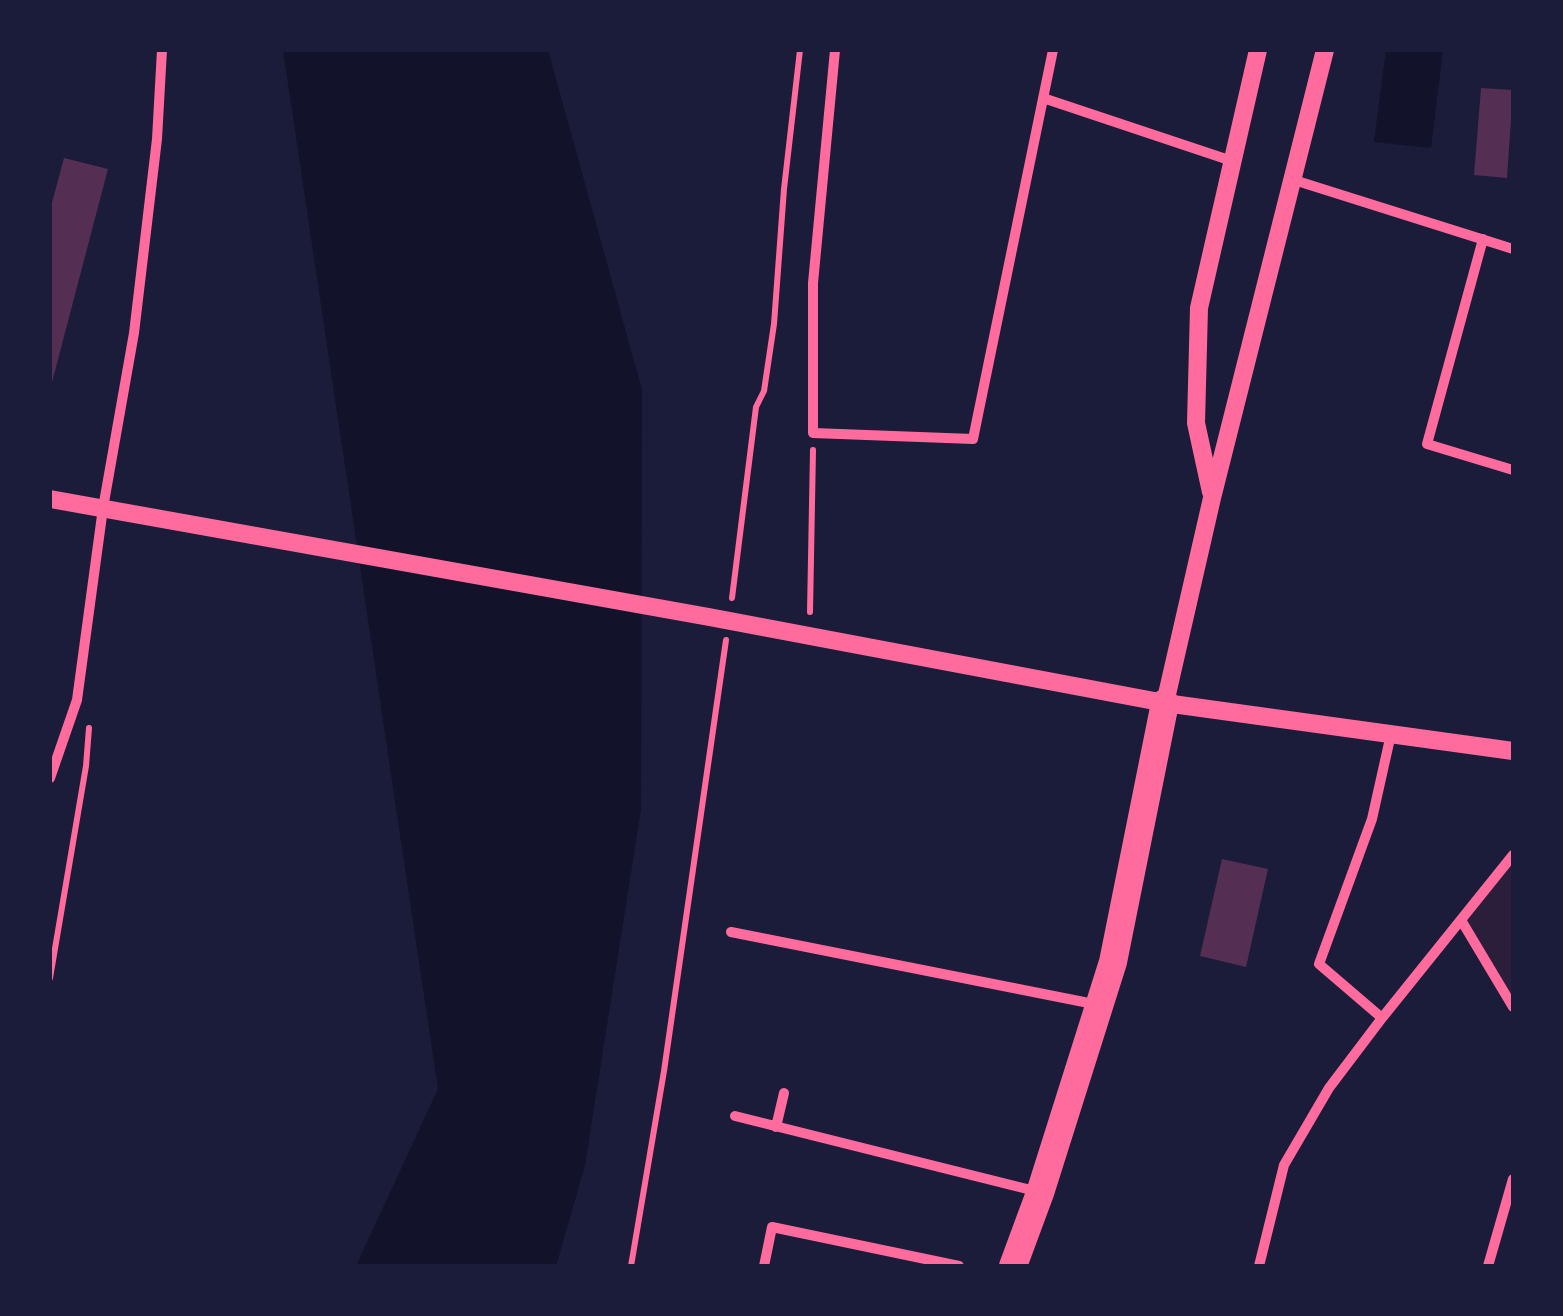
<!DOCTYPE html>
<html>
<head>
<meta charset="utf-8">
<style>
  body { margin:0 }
  #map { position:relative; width:1563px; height:1316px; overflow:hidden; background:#1b1b3a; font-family:"Public Sans",sans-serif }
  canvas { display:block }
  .frame { position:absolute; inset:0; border:52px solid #1b1b3a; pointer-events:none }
</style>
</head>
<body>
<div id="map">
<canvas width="1563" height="1316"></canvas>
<div class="frame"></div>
</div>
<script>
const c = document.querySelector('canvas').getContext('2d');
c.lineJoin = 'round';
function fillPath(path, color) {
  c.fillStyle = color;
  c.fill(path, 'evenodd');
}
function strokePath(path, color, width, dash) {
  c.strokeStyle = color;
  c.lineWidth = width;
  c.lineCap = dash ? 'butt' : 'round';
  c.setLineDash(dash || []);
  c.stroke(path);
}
fillPath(new Path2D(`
  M1513,855V1007L1461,920Z`), '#2a1e3b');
fillPath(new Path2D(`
  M283,50H548L642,390L641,809L585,1165L556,1266H356L438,1089Z
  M1386,50H1443L1431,148L1374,142Z`), '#12122b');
fillPath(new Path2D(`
  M1481,88L1513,90L1507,178L1474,175Z
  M64,158L108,169L51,386L50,210Z
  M1222,859L1268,869L1246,967L1200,956Z`), '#542f53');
strokePath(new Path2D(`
  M732,598L756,407L764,391L774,324L784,189L800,50
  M810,612L813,450
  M50,978L86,766L89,728
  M631,1266L664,1071L726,640`), '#ff6b9d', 6);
strokePath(new Path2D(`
  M835,50L813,283V433L973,439L1053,50
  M1043,98L1232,161
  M1294,180L1513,249
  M1483,239L1427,444L1513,470
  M50,778L77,700L103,508L134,333L157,139L162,50
  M1461,920L1513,1007
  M731,932L1099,1005
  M1382,1018L1319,964L1372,819L1391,734
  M735,1116L1039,1192
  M776,1127L784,1093
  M764,1266L772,1227L959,1266
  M1259,1266L1284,1165L1329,1088L1382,1018L1513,855
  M1488,1266L1513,1179`), '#ff6b9d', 10);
strokePath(new Path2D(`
  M1211,492L1196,423L1199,308L1258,50
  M50,499L709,617L1165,703L1513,751
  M1165,703L1212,498L1325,50`), '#ff6b9d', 18);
strokePath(new Path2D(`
  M1013,1266L1040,1193L1113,962L1165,703`), '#ff6b9d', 28);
</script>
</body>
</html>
